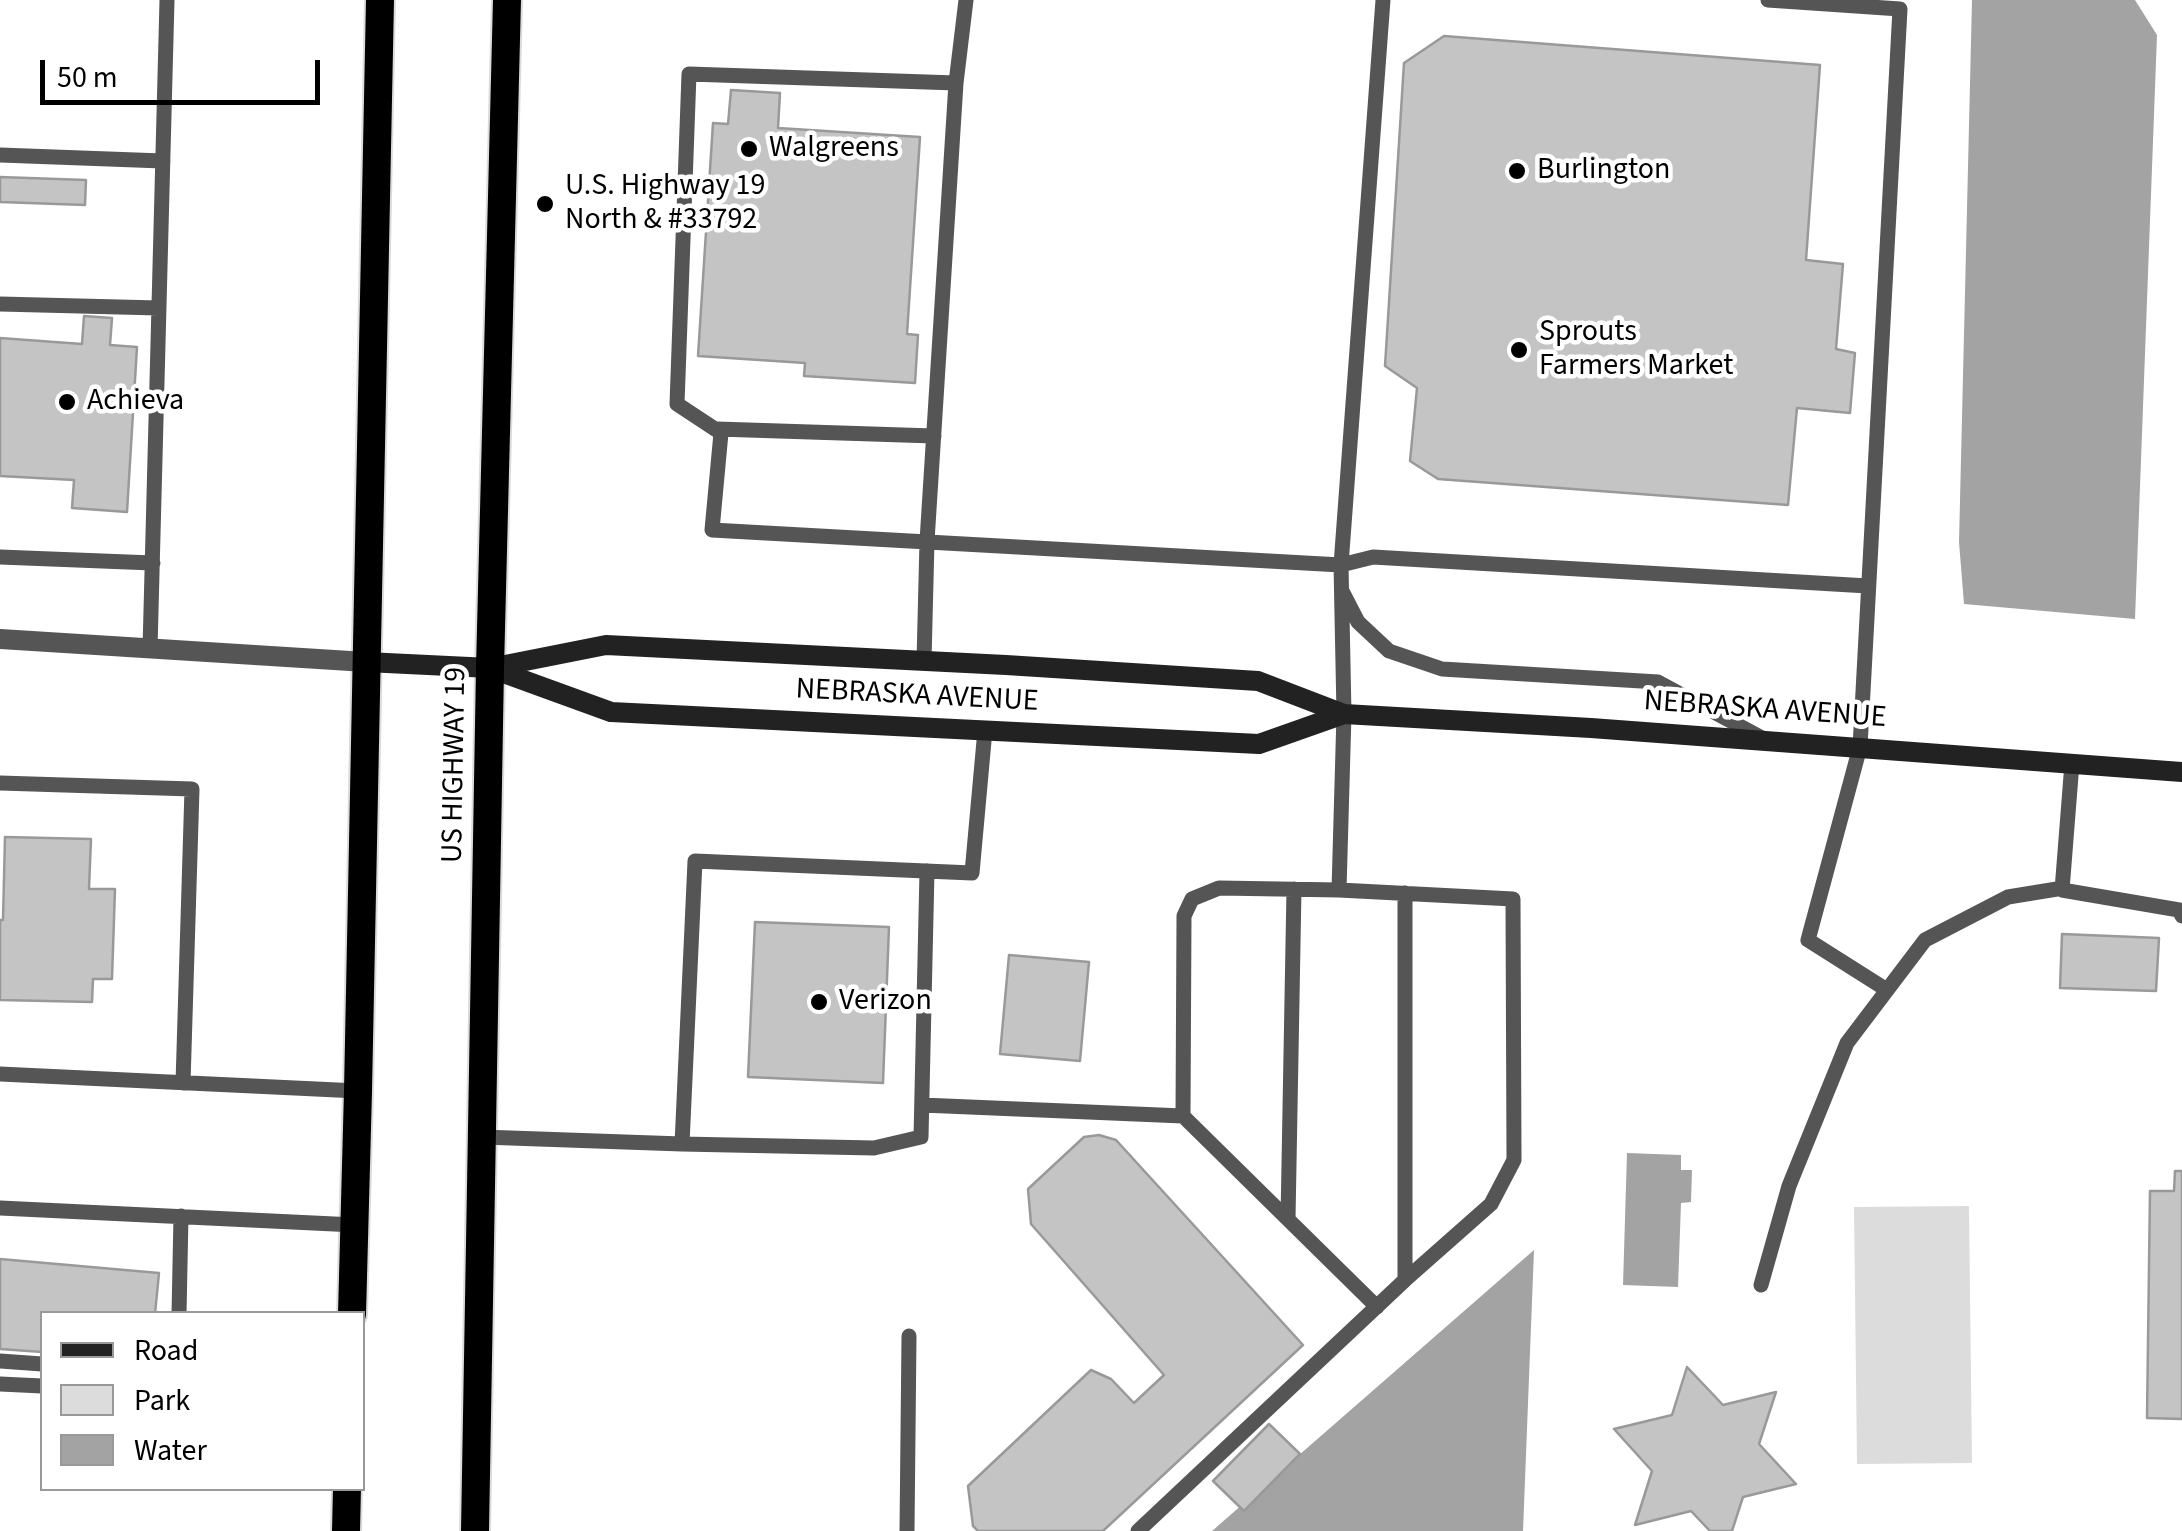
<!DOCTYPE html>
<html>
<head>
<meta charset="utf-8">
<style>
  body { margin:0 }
  #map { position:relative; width:2182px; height:1531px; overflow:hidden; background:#fff; font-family:"Source Sans 3",sans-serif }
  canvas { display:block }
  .legend { position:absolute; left:40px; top:1311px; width:325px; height:180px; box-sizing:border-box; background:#fff; border:2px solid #999; margin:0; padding:12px 18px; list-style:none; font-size:30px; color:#000 }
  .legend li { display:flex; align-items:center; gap:20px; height:50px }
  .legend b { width:50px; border:2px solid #999 }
  .scale { position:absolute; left:40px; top:60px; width:280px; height:45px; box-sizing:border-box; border:5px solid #000; border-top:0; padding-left:12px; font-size:30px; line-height:35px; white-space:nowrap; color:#000; -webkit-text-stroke:8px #fff; paint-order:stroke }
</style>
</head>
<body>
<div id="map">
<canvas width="2182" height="1531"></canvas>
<ul class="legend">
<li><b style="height:12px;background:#222"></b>Road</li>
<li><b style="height:28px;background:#dcdcdc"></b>Park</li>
<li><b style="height:28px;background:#a3a3a3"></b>Water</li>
</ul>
<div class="scale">50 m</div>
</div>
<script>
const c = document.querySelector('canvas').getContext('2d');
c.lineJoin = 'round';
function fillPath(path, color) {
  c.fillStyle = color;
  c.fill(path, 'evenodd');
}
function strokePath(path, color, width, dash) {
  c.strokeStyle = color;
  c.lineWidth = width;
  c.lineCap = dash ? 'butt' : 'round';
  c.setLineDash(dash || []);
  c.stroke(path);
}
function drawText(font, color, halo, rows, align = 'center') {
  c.font = font + ' "Source Sans 3",sans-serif';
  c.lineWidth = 9;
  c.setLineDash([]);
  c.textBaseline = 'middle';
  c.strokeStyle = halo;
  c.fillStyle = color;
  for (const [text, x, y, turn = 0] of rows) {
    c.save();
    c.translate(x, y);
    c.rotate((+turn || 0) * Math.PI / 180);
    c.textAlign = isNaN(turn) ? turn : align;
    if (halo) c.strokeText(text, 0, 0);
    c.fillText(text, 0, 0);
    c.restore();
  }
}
fillPath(new Path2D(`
  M1969,1206L1972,1463L1857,1464L1854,1207Z`), '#dcdcdc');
fillPath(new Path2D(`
  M1972,0H2135L2157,35L2135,619L1964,604L1959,542Z
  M1627,1153L1681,1155V1170H1692L1691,1202L1681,1203L1678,1287L1623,1285Z
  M1534,1250L1523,1531H1212Z`), '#a3a3a3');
const building = new Path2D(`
  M1444,36L1820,65L1806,260L1843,264L1836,349L1855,353L1850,413L1797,408L1788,505L1438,479L1410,461L1417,388L1385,366L1404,63Z
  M731,90L780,93L778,128L920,137L907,334L918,335L915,383L804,376L805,363L698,356L713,123L728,124Z
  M0,177L86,180L85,205L0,202Z
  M84,316L112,318L110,345L137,347L127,512L72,508L74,480L0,476V338L82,344Z
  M5,837L91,839L89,889H115L112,979H93L92,1002L0,1000V920H3Z
  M755,922L889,927L883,1083L748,1077Z
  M2062,934L2159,938L2156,991L2060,988Z
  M1009,955L1089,962L1080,1061L1000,1054Z
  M1099,1135L1116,1140L1303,1345L1103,1531H978L973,1526L968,1486L1091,1370L1111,1379L1134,1403L1164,1375L1031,1224L1028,1189L1084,1137Z
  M2175,1171H2182V1419L2147,1418L2150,1191H2174Z
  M0,1259L159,1273L155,1314H42V1352L0,1349Z
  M1687,1367L1723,1405L1776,1392L1759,1444L1796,1484L1743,1497L1732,1531H1710L1691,1511L1635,1525L1652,1471L1614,1429L1672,1415Z
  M1269,1424L1300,1454L1244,1511L1213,1481Z`);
fillPath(building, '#c4c4c4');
strokePath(building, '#999', 2.5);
const trunk = new Path2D(`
  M352,1314L358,1091L380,0
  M346,1531L347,1488
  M475,1531L490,668L507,0`);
strokePath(trunk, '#dbdbdb', 32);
strokePath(new Path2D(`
  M966,0L956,83L689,74L677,404L721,433L712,530L1341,565L1373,557L1868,586
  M1768,0L1900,9L1860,747L1808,940L1887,990
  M0,155L163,161
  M0,304L159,308
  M717,429L934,436
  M0,557L153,563
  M1343,593L1358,622L1389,651L1442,669L1658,682L1764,739
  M150,649L167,0
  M924,661L927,541L956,83
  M2072,763L2062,890L2179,910L2182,916
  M0,783L192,789L183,1083
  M1339,890L1219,888L1192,899L1184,916L1183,1116L1377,1307
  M1405,893V1280
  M0,1074L358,1091
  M922,1105L1183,1116
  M482,1137L682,1144L695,861L972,873L985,730
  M682,1144L874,1148L921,1137L927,871
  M0,1208L355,1225
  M1288,1219L1294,889
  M1761,1285L1789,1186L1847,1043L1925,940L2008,897L2063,888
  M179,1314L181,1216
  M0,1361L42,1364
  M0,1384L42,1386
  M907,1531L909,1336
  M1138,1531L1405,1280L1491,1204L1514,1160L1513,899L1339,890L1344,714L1341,565L1383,0`), '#555', 15);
strokePath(new Path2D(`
  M0,639L366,662`), '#555', 20);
strokePath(new Path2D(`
  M366,662L490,668L606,645L1006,665L1258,681L1344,714L1591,728L2182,772
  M490,668L611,712L1259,744L1344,714`), '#222', 20);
strokePath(trunk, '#000', 28);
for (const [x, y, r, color] of [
  [749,149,10,"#000"],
  [1517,171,10,"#000"],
  [545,204,10,"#000"],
  [1519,350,10,"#000"],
  [67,402,10,"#000"],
  [819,1002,10,"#000"]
]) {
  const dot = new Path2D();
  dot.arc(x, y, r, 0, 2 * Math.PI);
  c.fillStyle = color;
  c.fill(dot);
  strokePath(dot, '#fff', 4);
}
drawText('30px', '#000', '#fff', [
  ["Walgreens",769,149],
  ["Burlington",1537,171],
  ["U.S. Highway 19",565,187],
  ["North & #33792",565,221],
  ["Sprouts",1539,333],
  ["Farmers Market",1539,367],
  ["Achieva",87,402],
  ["Verizon",839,1002]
], 'left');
drawText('30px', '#000', '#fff', [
  ["NEBRASKA AVENUE",917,697,3],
  ["NEBRASKA AVENUE",1765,711,4],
  ["US HIGHWAY 19",456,765,-89]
]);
</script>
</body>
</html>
